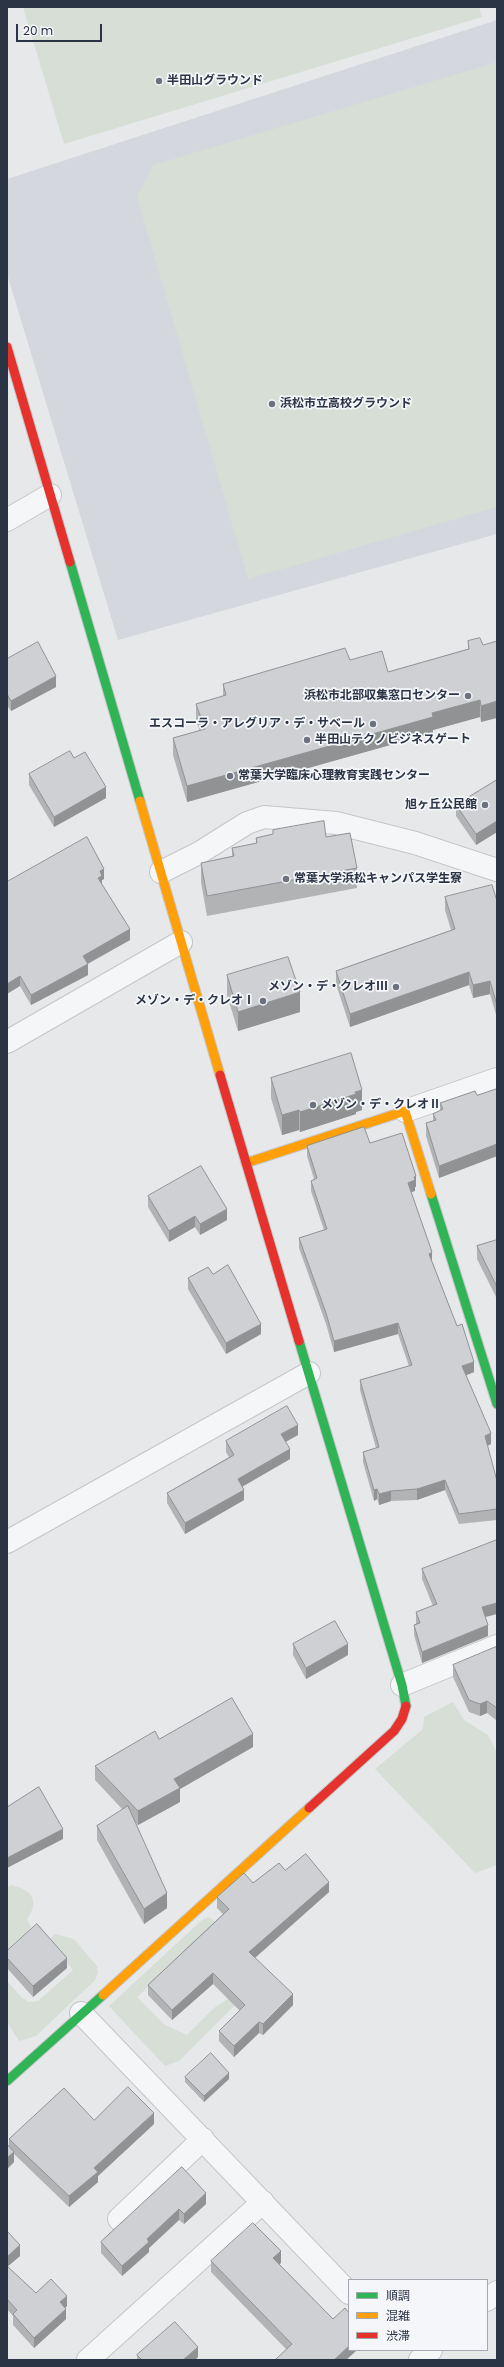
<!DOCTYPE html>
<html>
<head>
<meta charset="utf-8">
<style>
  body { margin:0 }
  #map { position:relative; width:504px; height:2367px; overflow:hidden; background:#e6e8ea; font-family:Poppins,"Noto Sans JP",sans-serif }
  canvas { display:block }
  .frame { position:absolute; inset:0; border:8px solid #2b3445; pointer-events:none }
  .legend { position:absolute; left:348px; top:2279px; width:140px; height:72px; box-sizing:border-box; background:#f4f6f9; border:1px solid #a4a8b1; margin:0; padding:5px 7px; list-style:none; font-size:12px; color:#2b3445 }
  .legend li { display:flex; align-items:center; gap:8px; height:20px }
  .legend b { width:20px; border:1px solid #a4a8b1 }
  .scale { position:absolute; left:16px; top:24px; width:86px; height:18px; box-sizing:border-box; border:2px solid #2b3445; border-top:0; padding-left:5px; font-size:12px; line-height:14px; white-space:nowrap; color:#2b3445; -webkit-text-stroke:3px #f4f6f9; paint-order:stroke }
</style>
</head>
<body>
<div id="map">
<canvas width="504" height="2367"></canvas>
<div class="frame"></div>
<ul class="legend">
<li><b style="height:5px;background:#30b455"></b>順調</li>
<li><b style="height:5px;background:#ff9f0a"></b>混雑</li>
<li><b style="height:5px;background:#e5322d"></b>渋滞</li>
</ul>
<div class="scale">20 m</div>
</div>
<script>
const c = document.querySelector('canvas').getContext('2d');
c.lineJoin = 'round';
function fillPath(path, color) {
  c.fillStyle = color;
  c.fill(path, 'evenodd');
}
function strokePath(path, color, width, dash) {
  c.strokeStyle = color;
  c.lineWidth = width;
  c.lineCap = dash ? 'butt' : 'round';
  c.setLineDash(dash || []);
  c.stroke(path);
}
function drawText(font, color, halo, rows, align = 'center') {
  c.font = font + ' Poppins,"Noto Sans JP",sans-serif';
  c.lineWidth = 3.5;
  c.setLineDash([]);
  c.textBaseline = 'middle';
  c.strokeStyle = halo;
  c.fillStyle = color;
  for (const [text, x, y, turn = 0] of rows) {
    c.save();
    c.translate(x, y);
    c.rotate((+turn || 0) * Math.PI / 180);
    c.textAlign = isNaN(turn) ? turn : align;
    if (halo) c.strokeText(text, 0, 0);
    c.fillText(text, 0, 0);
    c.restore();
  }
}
fillPath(new Path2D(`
  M497,20V534L118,640L7,274V179Z`), '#d4d7dd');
fillPath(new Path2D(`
  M23,7H479L482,17L64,144Z
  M497,62V507L248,579L137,197L153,165Z
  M453,1702L464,1720L488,1735L497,1753V1865L475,1873L375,1769L423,1729L424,1717Z
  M11,1885C31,1890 41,1899 27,1919L31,1927L26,1935L7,1950V1888Z
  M208,1917L215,1921L216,1925L137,1997L165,2025L187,2035L214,2008L231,1997L235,2005L179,2061L165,2066L109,2006L202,1920Z
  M55,1934L74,1939L97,1966L98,1973L95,1980L36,2036L19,2041L7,2022V1981L22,1998L29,2002L38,2001L73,1970L49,1940Z`), '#d6ded6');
const street = new Path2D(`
  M7,520L50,495
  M161,872L199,853L247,823L264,817L336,823L415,843L497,870
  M7,1042L181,942
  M405,1111L497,1079
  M7,1542L309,1373
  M402,1685L497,1646
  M81,2013L349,2293
  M119,2219L203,2139
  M487,2300L497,2292
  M88,2360L263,2202
  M420,2360L431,2350`);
const fast = new Path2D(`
  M70,562L140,801
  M431,1194L497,1404
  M299,1341L402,1685L406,1706
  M7,2081L103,1995`);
const slow = new Path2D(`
  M140,801L220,1075
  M246,1163L405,1111L431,1194
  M103,1995L309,1808`);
const jam = new Path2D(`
  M7,347L70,562
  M220,1075L299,1341
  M309,1808L394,1731L402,1719L406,1706`);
strokePath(street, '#c4c6c8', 24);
strokePath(fast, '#c4c6c8', 11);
strokePath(slow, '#c4c6c8', 11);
strokePath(jam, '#c4c6c8', 11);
strokePath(street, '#f5f6f7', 22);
strokePath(fast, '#30b455', 9);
strokePath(slow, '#ff9f0a', 9);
strokePath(jam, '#e5322d', 9);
fillPath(new Path2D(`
  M468,641L483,645L481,722L480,717L433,730V733L187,802L173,755V738L200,731L196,721V704L223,696V684L350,660L388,672L468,649Z
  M7,659L56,687L11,711L7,705Z
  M74,758L106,798L54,827L29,785V774Z
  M497,780V832L476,845L456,816V805Z
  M273,830L326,837L357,868V888L207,916L201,882V863L232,856V848L256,844V838L273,834Z
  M104,879L102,880V885L130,940L88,964V975L31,1005L20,986L7,882Z
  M445,897L497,901V1018L490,994L473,998L469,985L350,1027L336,984V971L451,930L445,910Z
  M227,975L300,1012L238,1031L227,995Z
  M271,1078L362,1110L356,1112V1114L300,1132L299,1130L282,1135L271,1098Z
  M497,1089V1156L439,1178L426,1136V1123L433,1121V1114L440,1111V1103L477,1095Z
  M370,1143L416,1187H415V1191L411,1192L432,1261L474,1372L466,1375L491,1444L487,1446L497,1481V1520L459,1524L445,1490L417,1500L391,1501L379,1505L377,1499L374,1501L363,1462V1452L376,1448L360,1390V1380L409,1366L398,1334L334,1352L326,1324L299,1248V1238L324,1230L311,1191V1181L314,1179L307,1156V1146Z
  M148,1196L227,1220L200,1235L195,1227L169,1242L148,1207Z
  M497,1240V1299L477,1259V1246Z
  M213,1274L261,1334L226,1354L188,1289V1278Z
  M298,1435L286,1442L290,1459L242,1487L244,1500L185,1534L167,1503V1493L229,1457L226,1452V1441Z
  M422,1569L485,1617L488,1636L422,1663L414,1635V1625L416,1624V1612L433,1606L422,1579Z
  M293,1644L348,1655L306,1679L293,1655Z
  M497,1651V1721L487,1713L480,1716L469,1712L453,1677V1665Z
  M159,1739L253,1747L180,1789V1802L138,1825L135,1822L167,1908L144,1924L97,1840V1826L123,1810L95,1780V1766Z
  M285,1870L329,1892L255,1958L293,2005L263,2035L259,2033L234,2057L219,2041V2031L240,2011L213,1984L172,2020L148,1995V1985L223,1914L217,1908V1897Z
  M7,1951L67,1968L33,1997L7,1968Z
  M185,2077L229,2079L204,2102L185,2082Z
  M94,2120L154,2124L98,2176V2182L69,2207L14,2154V2162L7,2169V2144L9,2147V2139Z
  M182,2167L206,2204L184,2224L179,2220L149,2248V2252L122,2276L101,2253V2242Z
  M7,2231L20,2256L7,2267L36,2293L67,2306L65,2308L66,2319L34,2348L13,2325V2316L7,2309Z
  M211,2261L281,2263L279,2264L349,2350H357L346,2360L286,2349L211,2272Z
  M137,2355L198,2357L195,2360H137Z`), '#b1b3b5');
fillPath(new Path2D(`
  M56,676V687L11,711V701Z
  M480,700V717L433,730V733L187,802V786L432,713Z
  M497,701V718L481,722V706Z
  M106,787V798L54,827V817Z
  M497,821V832L476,845V834Z
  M104,869V879L102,880V886L98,878L100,871Z
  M130,929V940L83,966V956Z
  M88,964V975L31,1005V995Z
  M469,972V985L350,1027V1014Z
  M20,976V986L7,994V984Z
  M490,981V994L473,998V985Z
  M300,992V1012L238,1031V1012Z
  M362,1090V1110L356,1112V1114L300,1132V1112Z
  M299,1110V1130L282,1135V1115Z
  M497,1144V1156L439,1178V1166Z
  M416,1176V1187H415V1191L408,1193V1183L414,1177Z
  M227,1209V1220L200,1235V1224Z
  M195,1216V1227L169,1242V1231Z
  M432,1252V1263L429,1254Z
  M398,1323V1334L334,1352V1341Z
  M261,1324V1334L226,1354V1343Z
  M474,1362V1372L462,1377V1366Z
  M298,1425V1435L281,1444V1434Z
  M491,1433V1444L485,1447V1436Z
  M290,1449V1459L238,1489V1479Z
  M445,1480V1490L417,1500V1489Z
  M377,1489V1499L374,1501V1490Z
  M244,1490V1500L185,1534V1523Z
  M391,1491V1501L379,1505V1494Z
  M497,1603V1614L482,1618V1607Z
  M488,1625V1636L422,1663V1652Z
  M348,1644V1655L306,1679V1668Z
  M487,1701V1713L480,1716V1704Z
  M253,1734V1747L180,1789V1802L138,1825V1811L174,1779Z
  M63,1829V1839L7,1868V1858Z
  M329,1882V1892L249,1963V1952Z
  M167,1893V1908L144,1924V1909Z
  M67,1958V1968L33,1997V1986Z
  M213,1973V1984L172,2020V2010Z
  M293,1994V2005L263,2035V2024Z
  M259,2022V2033L234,2057V2046Z
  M229,2073V2079L204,2102V2096Z
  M154,2113V2124L98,2176V2182L69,2207V2196L94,2168Z
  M14,2152V2162L7,2169V2158Z
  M206,2193V2204L184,2224V2214Z
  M179,2209V2220L149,2248V2252L122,2276V2266L147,2239Z
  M20,2245V2256L7,2267V2257Z
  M281,2251V2263L273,2270V2258Z
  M67,2296V2306L60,2312V2302Z
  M66,2309V2319L34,2348V2338Z
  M349,2346V2350H357L346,2360H334Z
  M198,2347V2357L195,2360H183Z`), '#909294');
const building = new Path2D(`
  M480,638L483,645L497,641V701L481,706L480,700L432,713L433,717L187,786L173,738L205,729L196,704L226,695L223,684L345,648L350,660L382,651L388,672L469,649L468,641Z
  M38,642L56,676L11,701L7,694V659Z
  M70,751L74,758L85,752L106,787L54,817L29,774Z
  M497,780V821L476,834L456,805Z
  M324,821L326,837L350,833L357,868L207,896L201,863L234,856L232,848L257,843L256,838L273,834V830Z
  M87,837L104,869L100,871L102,876L98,878L130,929L83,956L88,964L31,995L20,976L7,984V882Z
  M492,885L497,901V1005L490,981L473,985L469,972L350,1014L336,971L455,929L445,897Z
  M288,957L300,992L238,1012L227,975Z
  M351,1053L362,1090L355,1092L356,1094L300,1112L299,1110L282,1115L271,1078Z
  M497,1089V1144L439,1166L426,1123L436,1120L433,1114L443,1109L440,1103L475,1091L477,1095Z
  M364,1127L370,1143L402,1133L416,1176L414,1177L415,1180L408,1183L432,1252L429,1254L457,1326L462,1324L474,1362L462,1366L491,1433L485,1436L497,1481V1509L459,1514L445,1480L417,1489L391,1491L379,1494L377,1489L374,1490L363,1452L379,1447L360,1380L412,1365L398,1323L334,1341L326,1313L299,1238L327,1229L311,1181L317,1178L307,1146Z
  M201,1166L227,1209L200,1224L195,1216L169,1231L148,1196Z
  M497,1240V1287L477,1246Z
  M228,1265L261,1324L226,1343L188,1278L208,1267L213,1274Z
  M287,1406L298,1425L281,1434L290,1449L238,1479L244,1490L185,1523L167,1493L234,1455L226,1441Z
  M497,1540V1603L482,1607L488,1625L422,1652L414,1625L420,1623L416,1612L437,1604L422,1569Z
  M335,1621L348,1644L306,1668L293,1644Z
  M496,1647L497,1651V1708L487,1701L480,1704L469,1700L453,1665Z
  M232,1698L253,1734L174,1779L180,1788L138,1811L95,1766L155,1731L159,1739Z
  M39,1787L63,1829L7,1858V1804L8,1806Z
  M128,1806L167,1893L144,1909L97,1826Z
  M306,1854L329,1882L249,1952L293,1994L263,2024L259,2022L234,2046L219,2031L245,2005L213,1973L172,2010L148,1985L229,1909L217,1897L244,1873L253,1883L279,1863L285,1870Z
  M37,1924L67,1958L33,1986L7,1958V1951Z
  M211,2053L229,2073L204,2096L185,2077Z
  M128,2087L154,2113L94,2168L98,2172L69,2196L9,2139L64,2088L94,2120Z
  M7,2144L14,2152L7,2158Z
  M182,2167L206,2193L184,2214L179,2209L147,2239L149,2242L122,2266L101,2242Z
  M253,2223L281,2251L273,2258L333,2319L345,2308L349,2313V2346L334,2360H275L292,2344L211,2261Z
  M7,2231L20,2245L7,2257Z
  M7,2266L36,2293L51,2279L67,2296L60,2302L66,2309L34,2338L13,2314L17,2310L7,2299Z
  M175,2322L198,2347L183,2360H142L137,2355Z`);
fillPath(building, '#ced0d3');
strokePath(building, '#909294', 1);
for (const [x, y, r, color] of [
  [159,81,4,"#6c737f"],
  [272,404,4,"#6c737f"],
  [468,696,4,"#6c737f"],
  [373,724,4,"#6c737f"],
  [307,740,4,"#6c737f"],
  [230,776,4,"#6c737f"],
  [485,805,4,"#6c737f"],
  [286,879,4,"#6c737f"],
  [396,987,4,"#6c737f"],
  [263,1001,4,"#6c737f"],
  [313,1105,4,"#6c737f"]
]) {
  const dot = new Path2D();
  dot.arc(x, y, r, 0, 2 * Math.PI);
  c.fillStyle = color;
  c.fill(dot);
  strokePath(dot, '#f4f6f9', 1.5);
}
drawText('bold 12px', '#2b3445', '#f4f6f9', [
  ["半田山グラウンド",167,81],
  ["浜松市立高校グラウンド",280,404],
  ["浜松市北部収集窓口センター",460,696,"right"],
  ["エスコーラ・アレグリア・デ・サベール",365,724,"right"],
  ["半田山テクノビジネスゲート",315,740],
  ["常葉大学臨床心理教育実践センター",238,776],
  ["旭ヶ丘公民館",477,805,"right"],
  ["常葉大学浜松キャンパス学生寮",294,879],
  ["メゾン・デ・クレオⅢ",388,987,"right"],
  ["メゾン・デ・クレオⅠ",255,1001,"right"],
  ["メゾン・デ・クレオⅡ",321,1105]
], 'left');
</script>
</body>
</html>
